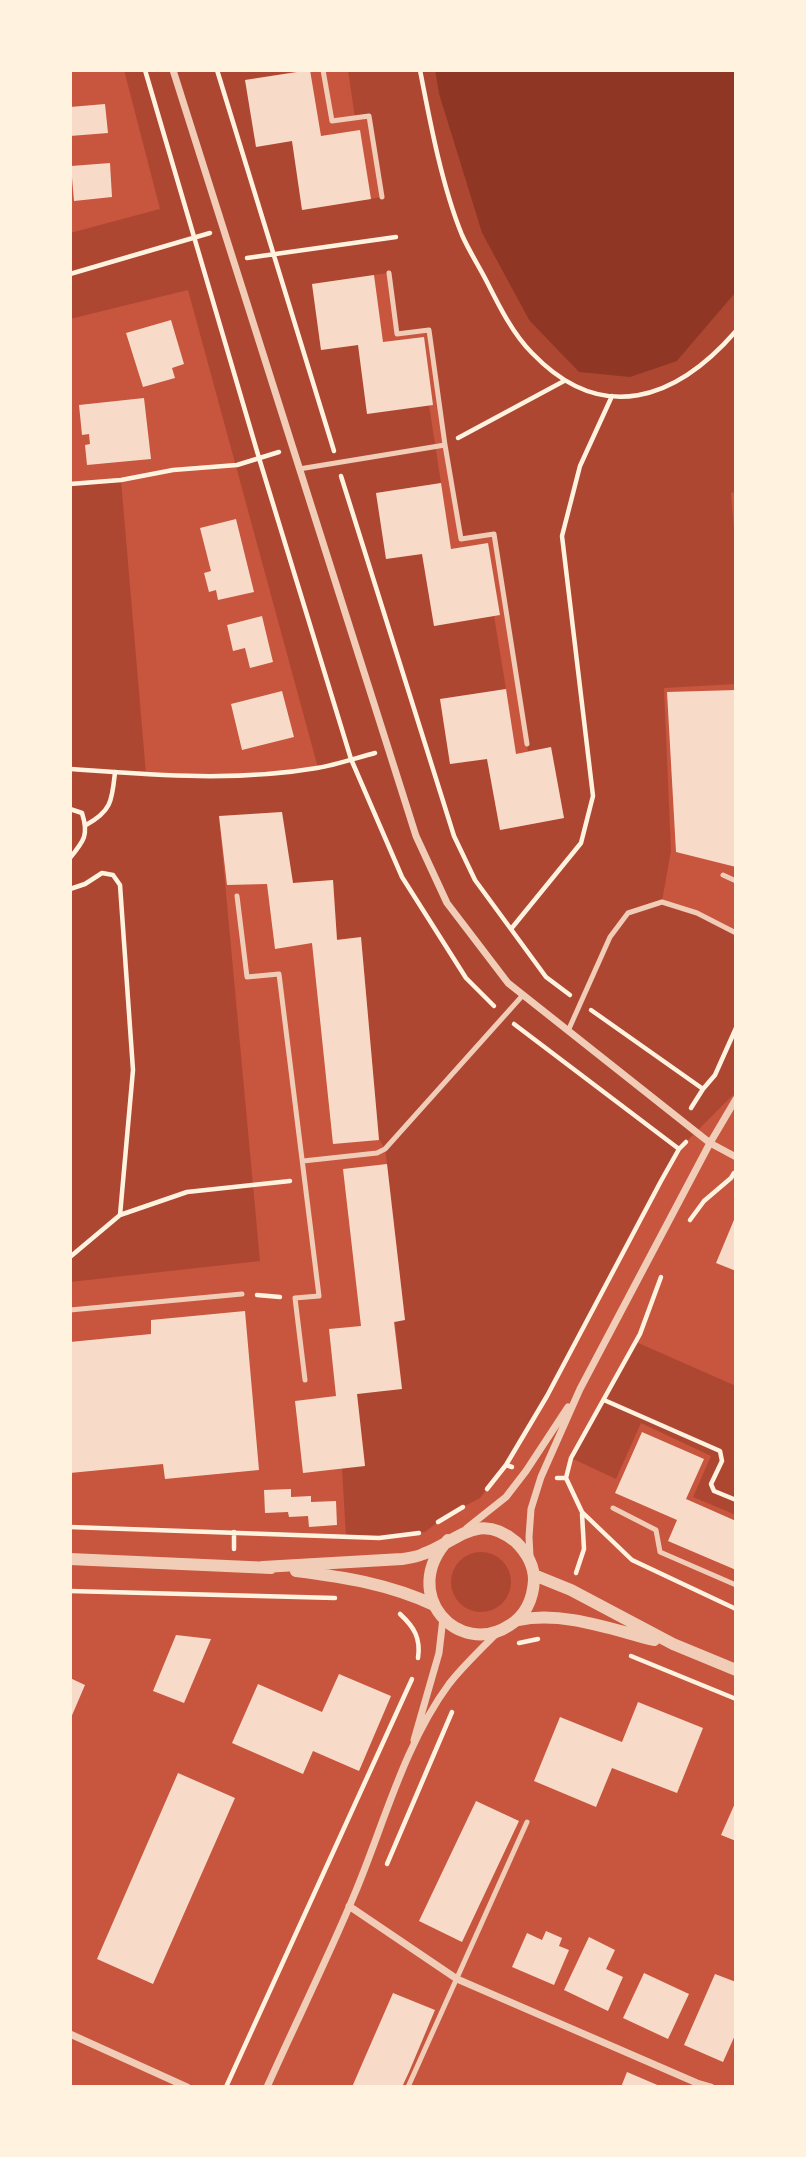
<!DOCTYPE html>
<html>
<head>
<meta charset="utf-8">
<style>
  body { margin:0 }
  #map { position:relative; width:806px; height:2157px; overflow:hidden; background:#c8553d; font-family:Montserrat,sans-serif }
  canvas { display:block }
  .frame { position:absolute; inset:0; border:72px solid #fff3e0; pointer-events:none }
</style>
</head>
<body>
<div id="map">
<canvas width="806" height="2157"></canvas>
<div class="frame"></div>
</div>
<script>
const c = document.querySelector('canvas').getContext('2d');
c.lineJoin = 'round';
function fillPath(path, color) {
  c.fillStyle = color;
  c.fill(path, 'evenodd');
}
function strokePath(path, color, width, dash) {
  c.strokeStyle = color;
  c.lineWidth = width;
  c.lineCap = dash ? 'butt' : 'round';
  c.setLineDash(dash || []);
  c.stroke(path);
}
fillPath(new Path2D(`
  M124,70H306L245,80L292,141L303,210L382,197L369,116L355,118L348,70H435L439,94L482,233L529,320L677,361L736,292V492L731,493L736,555V684L664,688L671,851L662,901L697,913L736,933V1092L679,1149L547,1396L506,1465L480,1498L444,1517L425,1532L401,1536L346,1537L342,1468L365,1465L357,1394L402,1388L395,1322L405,1320L387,1164L385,1149L379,1139L361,938L337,939L333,880L293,883L281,812L219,817L260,1261L70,1282V484L121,480L146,774L252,775L318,768L188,290L70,319V233L160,209ZM388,273L397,334L429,330L461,539L494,534L528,751L551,748L564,818L500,830L487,759L450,764L440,699L506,689L494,616L434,626L422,554L386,558L376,493L441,483L429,405L358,345L321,350L312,284Z
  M636,1342L736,1386V1515L693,1497L711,1456L641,1423L616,1479L571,1458Z
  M451 1582a30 30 0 1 1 60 0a30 30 0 1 1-60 0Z`), '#ae4732');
fillPath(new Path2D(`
  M435,70H736V292L677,361L630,377L579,372L529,320L482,233L439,94Z`), '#8f3625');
fillPath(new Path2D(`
  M310,70L321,136L360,130L371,199L302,210L292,141L256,147L245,80Z
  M105,104L108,133L70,136V107Z
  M110,163L112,197L74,201L71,166Z
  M374,275L383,342L424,337L433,405L367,414L358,345L321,350L312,284Z
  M171,320L184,364L172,368L175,378L143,387L126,333Z
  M144,398L151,459L87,465L85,445L90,444L89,434L82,435L79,405Z
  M441,483L451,549L488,543L500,615L434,626L422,554L386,559L376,493Z
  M236,519L254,592L218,600L216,590L209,592L204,573L211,571L200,528Z
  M262,616L273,662L250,668L245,648L233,651L227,625Z
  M506,689L516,754L551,747L564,818L500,830L487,759L450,764L440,699Z
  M736,690V867L676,852L667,692Z
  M282,691L294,737L242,750L231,704Z
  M282,812L293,883L333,880L337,940L361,937L379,1140L333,1144L312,943L275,949L267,884L227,885L219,816Z
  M387,1164L405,1320L394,1322L402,1389L357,1394L365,1466L303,1473L295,1401L336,1396L329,1329L361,1326L343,1169Z
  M736,1215V1271L716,1263Z
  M245,1311L259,1470L165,1479L163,1464L70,1473V1342L151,1334V1320Z
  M642,1432L704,1459L686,1499L736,1521V1570L668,1541L677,1520L615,1493Z
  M291,1489V1497L311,1496V1502L336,1501L337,1525L309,1527L308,1516L289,1517L288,1512L265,1513L264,1490Z
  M176,1635L211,1639L184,1703L153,1691Z
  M339,1674L391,1696L359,1771L313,1751L303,1774L232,1743L258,1684L322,1712Z
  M70,1678L85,1685L70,1720Z
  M638,1702L703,1728L677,1793L612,1768L596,1807L534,1781L560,1717L622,1742Z
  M178,1773L235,1798L153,1984L97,1959Z
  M476,1801L519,1821L462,1942L419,1921Z
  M736,1801V1841L721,1835Z
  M546,1931L562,1938L559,1946L569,1950L554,1985L512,1967L527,1933L542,1940Z
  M589,1937L615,1950L606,1969L623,1977L608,2011L564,1990Z
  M644,1973L689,1994L668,2039L623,2018Z
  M715,1974L736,1982V2033L723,2062L684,2045Z
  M393,1993L435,2010L409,2072L402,2087H352Z
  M627,2072L662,2087H621Z`), '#f7dbc8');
strokePath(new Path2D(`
  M145,70L259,458L351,759L402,877L466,978L494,1006
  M217,70L334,451
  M420,70C430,122 442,186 462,235C469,251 479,266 487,282C499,306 513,334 532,353C602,426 676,400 736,331
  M247,258L396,237
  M70,274L210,233
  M458,438L564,381
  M341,476L454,836L475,880L546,977L570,995
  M70,484L121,480L173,470L237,465L279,452
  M70,769C152,775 235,782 317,768C336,765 356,758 375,753
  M70,809L82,813C89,835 84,841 70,858
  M86,825C112,811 112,800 115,772
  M70,889L85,884L102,873L113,875L120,885L133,1070L120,1215
  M511,929L581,843L593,796L562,536L580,466L612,396
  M591,1010L703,1089L691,1108
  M514,1024L679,1149
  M703,1089L715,1075L736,1028
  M690,1220L704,1201L731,1178L734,1173
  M70,1257L120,1215L187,1192L290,1181
  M257,1295L280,1297
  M604,1400L720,1451L722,1461L711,1484L714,1491L736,1500
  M506,1465L547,1396L661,1181L679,1149L686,1142
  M557,1478H566L582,1512L632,1560L736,1609
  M566,1478L571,1458L640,1334L661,1277
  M487,1489L506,1465L512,1467
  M438,1522L463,1507
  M70,1527L379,1538L419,1533
  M234,1532V1549
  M576,1573L584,1549L582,1514
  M70,1591L335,1598
  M400,1614C414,1627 421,1638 418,1658
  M519,1643L538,1639
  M631,1656L736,1699
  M387,1864L452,1712
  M226,2087L412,1679`), '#fff3e0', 4.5);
strokePath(new Path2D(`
  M323,70L332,121L369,116L382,197
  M389,273L397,334L429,330L445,445L461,539L494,534L527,744
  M299,469L445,445
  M723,875L736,881
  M237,896L247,977L279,974L319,1296L295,1298L305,1380
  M568,1031L610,937L628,913L662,902L697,913L736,933
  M303,1161L377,1153L385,1149L523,995
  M70,1310L242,1294
  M613,1508L656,1530L660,1552L736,1585
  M408,2087L527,1822`), '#f1ccb7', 5);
strokePath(new Path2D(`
  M173,70L416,836L447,903L508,983L710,1143L736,1157
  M467,1528L506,1497L526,1471L568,1407
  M530,1556L529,1537L531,1509L541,1477L580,1389L710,1143L736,1099
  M414,1740L439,1653L443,1618
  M349,1906L457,1979L697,2083L711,2087
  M70,2034L187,2087
  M267,2087C296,2022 328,1958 355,1893C384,1824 404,1745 449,1684C463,1666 480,1650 496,1634`), '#f1ccb7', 7);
strokePath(new Path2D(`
  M70,1559L271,1568
  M263,1567L402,1559C409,1558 417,1557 423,1554C457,1542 478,1510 516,1542C526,1552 534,1565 534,1580C533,1598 526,1615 510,1625C459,1659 398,1594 448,1540
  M296,1571C344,1577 389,1584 434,1605
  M534,1575L571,1590L673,1644L736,1670
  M518,1620C564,1611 610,1629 654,1640`), '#f1ccb7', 12);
</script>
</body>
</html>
